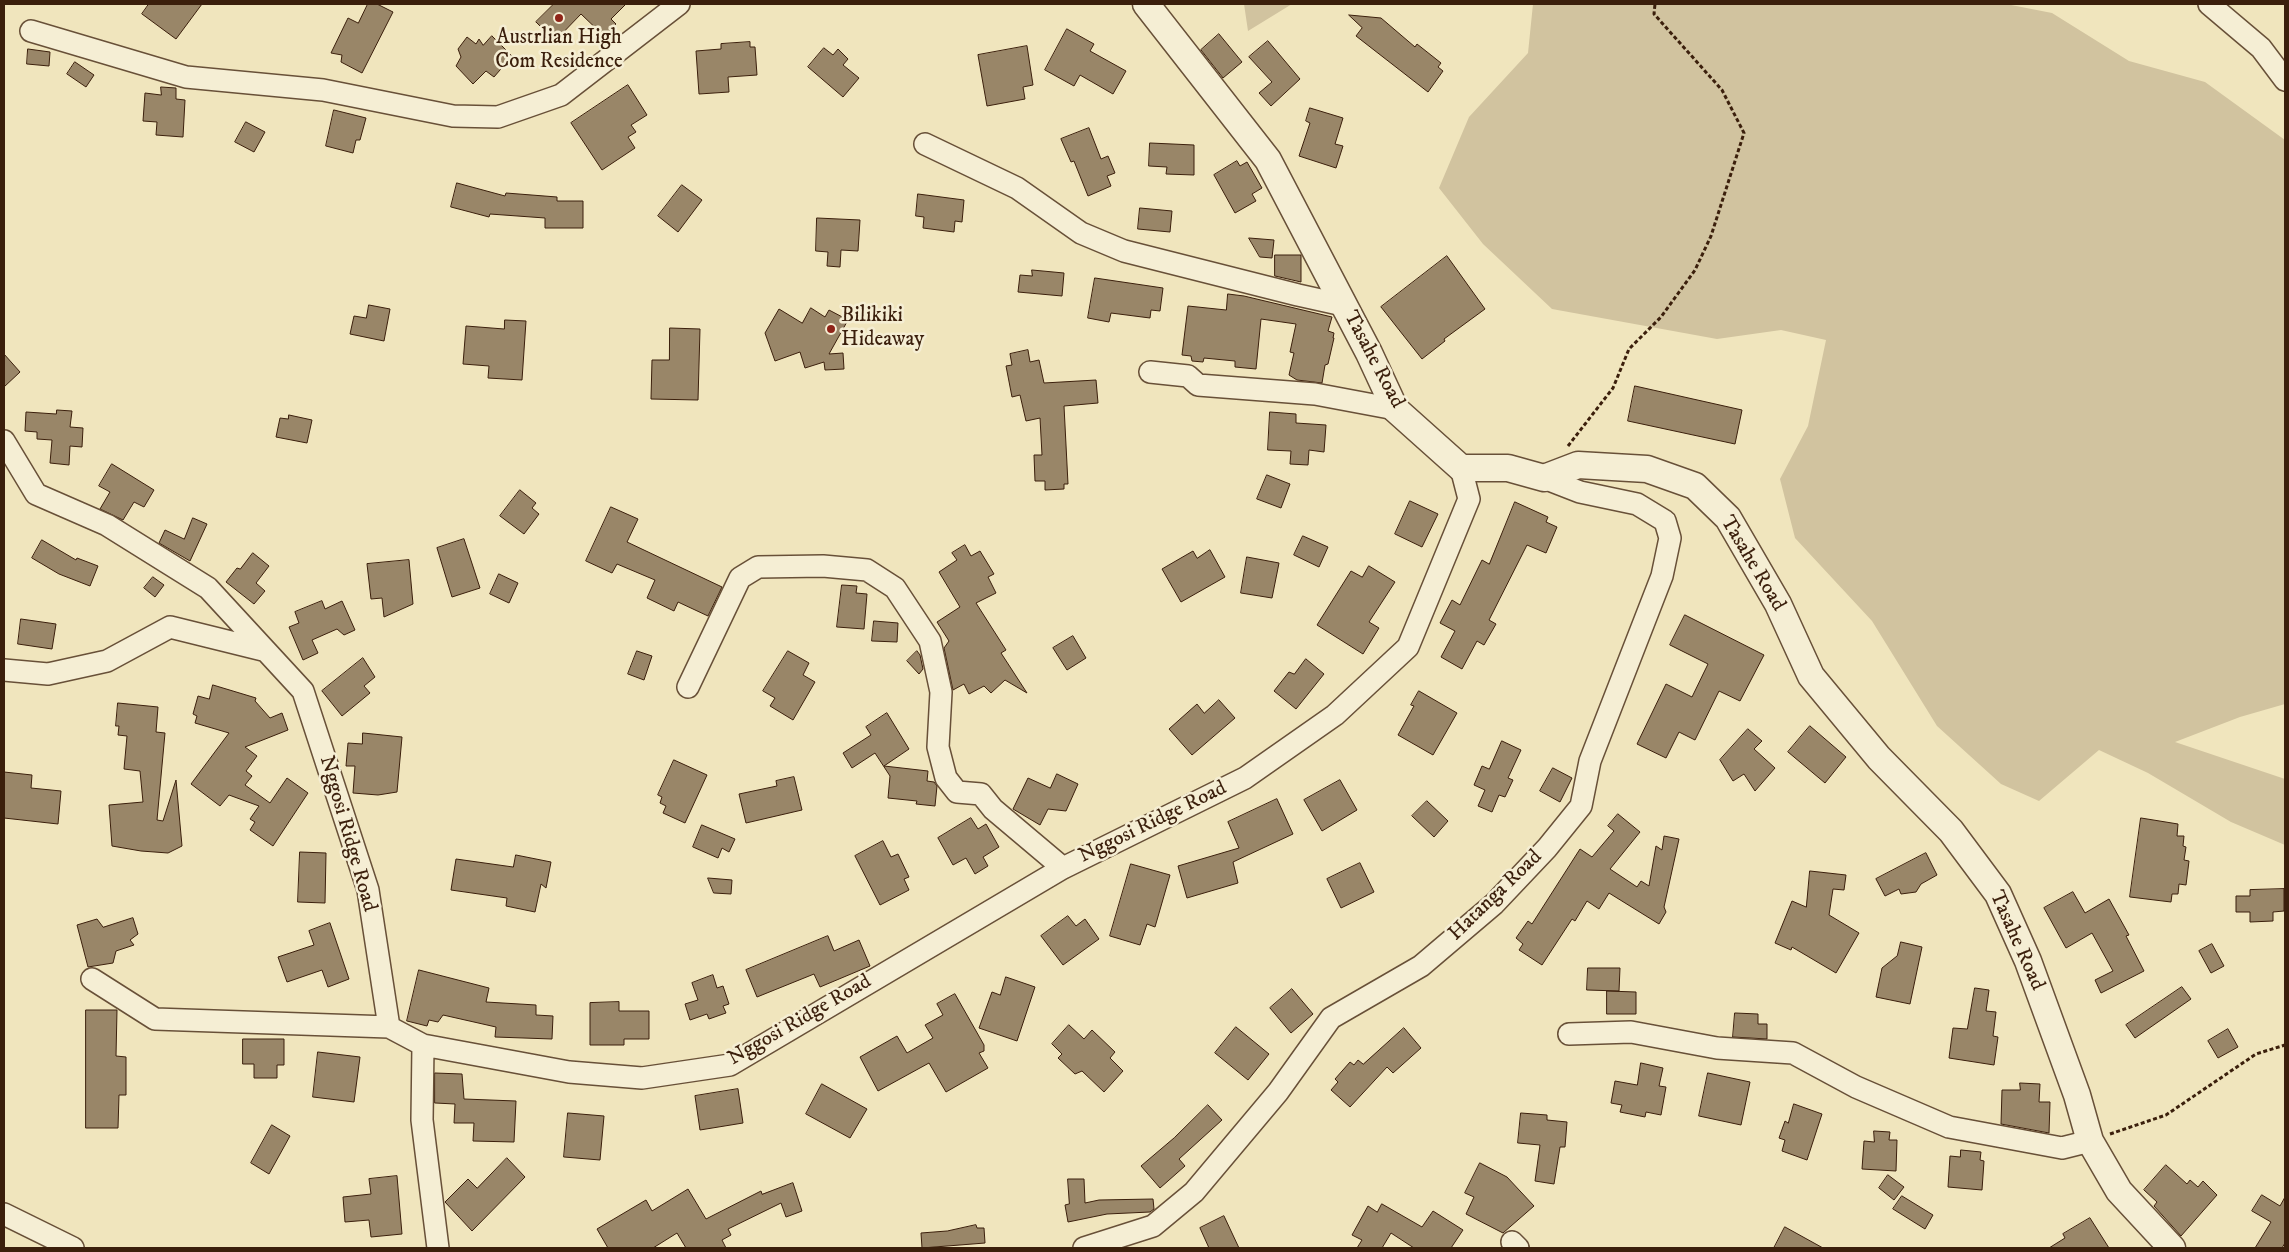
<!DOCTYPE html>
<html>
<head>
<meta charset="utf-8">
<style>
  body { margin:0 }
  #map { position:relative; width:2289px; height:1252px; overflow:hidden; background:#f0e5bd; font-family:"IM FELL DW Pica",serif }
  canvas { display:block }
  .frame { position:absolute; inset:0; border:5px solid #3b1f0c; pointer-events:none }
</style>
</head>
<body>
<div id="map">
<canvas width="2289" height="1252"></canvas>
<div class="frame"></div>
</div>
<script>
const c = document.querySelector('canvas').getContext('2d');
c.lineJoin = 'round';
function fillPath(path, color) {
  c.fillStyle = color;
  c.fill(path, 'evenodd');
}
function strokePath(path, color, width, dash) {
  c.strokeStyle = color;
  c.lineWidth = width;
  c.lineCap = dash ? 'butt' : 'round';
  c.setLineDash(dash || []);
  c.stroke(path);
}
function drawText(font, color, halo, rows, align = 'center') {
  c.font = font + ' "IM FELL DW Pica",serif';
  c.lineWidth = 5;
  c.setLineDash([]);
  c.textBaseline = 'middle';
  c.strokeStyle = halo;
  c.fillStyle = color;
  for (const [text, x, y, turn = 0] of rows) {
    c.save();
    c.translate(x, y);
    c.rotate((+turn || 0) * Math.PI / 180);
    c.textAlign = isNaN(turn) ? turn : align;
    if (halo) c.strokeText(text, 0, 0);
    c.fillText(text, 0, 0);
    c.restore();
  }
}
fillPath(new Path2D(`
  M1244,4H1292L1248,31Z
  M1533,4H2006L2052,13L2129,61L2205,82L2285,140V704L2240,717L2175,742L2285,779V845L2231,822L2148,773L2099,750L2039,801L2001,784L1937,726L1872,621L1795,538L1780,479L1808,426L1826,340L1781,330L1717,339L1552,309L1483,244L1439,188L1469,117L1528,53Z`), '#d1c39f');
const building = new Path2D(`
  M149,4H202L176,39L142,14Z
  M368,4H377L393,12L362,73L341,62L342,55L331,53L348,18L358,23Z
  M554,4H626L611,19L616,24L604,36L581,14L555,41L536,22Z
  M1349,15L1381,18L1415,47L1417,44L1441,63L1438,67L1443,71L1428,92L1356,36L1362,28Z
  M1067,29L1094,44L1090,51L1126,71L1113,94L1080,75L1074,86L1045,70Z
  M1219,34L1242,62L1223,78L1201,50Z
  M492,36L512,56L494,77L486,71L473,84L456,66L461,57L458,49L467,37L476,44L479,39L483,45Z
  M1268,41L1300,79L1271,106L1259,93L1272,82L1249,57Z
  M750,42V47H755L757,75L728,77L729,92L699,94L696,51L721,49V44Z
  M1027,46L1033,85L1023,87L1025,99L987,106L978,55Z
  M824,48L833,55L838,49L848,59L843,65L859,78L843,97L808,67Z
  M28,49L50,52L49,66L27,64Z
  M75,62L94,75L86,87L67,74Z
  M628,85L647,115L631,125L636,132L628,137L635,148L602,170L571,123Z
  M161,87L176,88V99L185,100L183,137L156,135L157,122L143,121L145,93L161,95Z
  M1310,108L1343,118L1335,144L1343,146L1336,168L1299,156L1310,123L1306,121Z
  M334,110L366,118L360,140H356L353,153L326,146Z
  M246,122L265,132L254,152L235,142Z
  M1089,128L1101,159L1108,156L1115,173L1107,176L1111,186L1088,196L1074,161L1071,162L1061,139Z
  M1150,143L1194,145V175L1166,174L1167,167L1149,166Z
  M1237,161L1240,166L1247,162L1262,188L1252,194L1256,201L1235,213L1214,175Z
  M457,183L505,196L506,193L557,197V201H583V228H545V218L490,214L489,217L451,207Z
  M682,185L702,200L678,232L658,216Z
  M918,194L964,200L962,222L955,221L954,232L923,228L924,217L916,216Z
  M1140,208L1172,211L1170,232L1138,229Z
  M817,218L860,220L858,251L841,250L840,267L827,266L828,252L816,251Z
  M1249,238L1274,240L1272,258L1260,257Z
  M1275,255H1301V282L1275,276Z
  M1447,256L1485,309L1444,339L1445,341L1422,359L1381,307Z
  M1032,270L1064,273L1062,296L1018,292L1020,275L1032,276Z
  M1095,278L1163,288L1160,311L1151,310L1150,318L1111,313L1109,322L1088,318Z
  M1228,294L1244,296L1332,317L1328,331L1334,333L1333,338H1334L1328,364L1325,365L1322,383L1297,380L1289,375L1294,353L1290,352L1296,324L1261,319L1256,369L1235,367V361L1204,358L1203,362L1192,361L1191,356L1182,355L1188,306L1226,310Z
  M369,305L390,309L384,341L350,334L354,316L366,318Z
  M811,308L825,317L829,310L848,320L829,354L843,353L844,369L825,370L824,362L805,368L800,352L775,361L765,333L779,309L802,323Z
  M505,320L526,321L522,380L488,378L489,366L463,364L466,326L504,329Z
  M670,328L700,329L698,400L651,399L652,360H669Z
  M1028,350L1030,362L1039,360L1044,383L1096,380L1098,403L1064,406L1068,484H1064V489L1045,490V481H1035L1034,455H1042L1040,418L1026,421L1020,395L1012,397L1006,366L1012,365L1010,354Z
  M4,354L20,372L4,387Z
  M1635,386L1742,410L1735,444L1628,421Z
  M57,410L72,411L70,427L83,428L82,447L70,446L69,465L50,463L52,440L37,439V432L25,431L26,412L56,414Z
  M1270,412L1296,414V423L1326,425L1324,452L1309,450L1308,465L1290,464L1291,451L1268,450Z
  M289,415L312,420L307,443L276,437L280,418L288,419Z
  M112,464L154,490L144,507L134,502L123,520L100,509L110,492L99,486Z
  M1267,475L1290,484L1281,508L1257,499Z
  M520,490L536,503L532,508L539,514L524,534L500,516Z
  M1410,501L1438,514L1422,547L1395,534Z
  M1515,502L1548,517L1546,522L1557,527L1546,553L1527,545L1489,620L1496,624L1484,645L1477,641L1462,669L1441,657L1455,631L1440,623L1452,600L1460,605L1482,560L1489,564Z
  M611,507L638,519L627,542L722,587L708,616L678,602L674,611L647,598L655,580L617,564L612,573L586,561Z
  M193,518L207,524L190,561L159,543L165,530L184,539Z
  M1303,536L1328,547L1319,567L1294,555Z
  M464,539L480,588L452,597L437,548Z
  M42,540L76,560L77,558L98,566L90,586L59,574L32,558Z
  M965,545L971,556L980,551L994,574L988,577L996,593L976,603L1006,650L1001,653L1027,693L1005,680L991,693L984,686L969,694L964,684L953,690L944,648L949,641L937,622L960,607L939,572L957,560L952,553Z
  M1210,550L1225,577L1181,602L1162,569L1193,551L1197,558Z
  M253,553L269,566L256,583L265,591L254,604L226,582L237,568L240,569Z
  M1247,557L1279,563L1272,598L1241,593Z
  M409,560L413,604L384,617L382,598L371,599L367,564Z
  M1369,566L1395,582L1369,622L1379,628L1363,654L1317,625L1351,571L1362,577Z
  M499,574L518,583L509,603L490,594Z
  M153,577L164,585L155,597L144,588Z
  M842,585L857,586L856,593L867,594L864,629L837,627Z
  M322,601L325,609L342,601L355,630L344,635L337,629L312,640L318,653L303,660L289,627L299,623L295,612Z
  M1685,615L1764,655L1740,701L1719,691L1695,740L1679,732L1666,758L1637,744L1666,684L1692,697L1708,664L1670,645Z
  M21,619L56,624L52,649L18,644Z
  M874,621L898,623L897,642L872,641Z
  M1073,636L1086,658L1067,670L1053,648Z
  M637,651L652,656L644,680L628,674Z
  M788,651L809,663L803,675L815,682L793,720L770,706L775,698L763,691Z
  M917,651L920,655L923,669L919,674L907,661Z
  M363,658L375,677L364,686L370,693L342,716L322,691Z
  M1306,659L1324,674L1296,709L1274,691L1289,672L1294,674Z
  M213,685L256,698L255,701L270,718L282,713L288,730L245,747L257,756L246,771L252,776L245,785L270,803L287,778L308,793L273,846L250,830L255,822L250,819L259,806L229,795L220,806L191,784L229,733L195,723L197,716L193,714L198,696L209,699Z
  M1419,691L1457,713L1433,755L1398,735L1414,706L1411,705Z
  M1219,700L1235,718L1192,755L1169,729L1197,704L1204,713Z
  M118,703L158,707L156,732L165,733L157,820L163,821L176,780L182,846L168,853L141,851L112,846L109,805L143,802L140,771L124,769L127,736L118,735L119,726H116Z
  M887,713L909,749L884,766L928,771L927,781L934,782L937,786L935,806L916,804L917,801L888,798L890,776L875,753L852,768L843,753L871,735L866,727Z
  M1810,726L1846,757L1825,783L1788,752Z
  M1748,729L1762,741L1754,749L1775,768L1755,791L1744,774L1733,781L1720,760Z
  M363,733L402,737L397,792L378,795L353,793L355,766H346L348,743L362,744Z
  M1502,741L1521,750L1508,778L1513,780L1505,797L1499,795L1492,812L1478,806L1485,790L1474,785L1482,766L1489,769Z
  M674,760L707,775L685,823L663,813L666,806L660,803L662,797L658,795Z
  M1553,768L1572,778L1560,802L1540,791Z
  M4,772L32,775L31,788L61,791L58,824L4,818Z
  M1057,774L1078,784L1066,811L1048,809L1040,825L1013,809L1028,778L1050,788Z
  M794,777L802,810L746,823L739,794L777,786L776,781Z
  M1340,780L1357,810L1322,831L1304,800Z
  M1277,799L1293,834L1233,862L1238,883L1187,898L1178,866L1239,848L1228,822Z
  M1427,801L1448,821L1434,837L1412,816Z
  M1618,814L1640,832L1610,869L1637,887L1641,881L1649,886L1656,846L1662,850L1664,836L1679,839L1664,907L1666,912L1659,924L1609,893L1599,909L1587,901L1575,921L1572,919L1542,965L1519,950L1523,944L1516,938L1528,921L1532,924L1580,849L1592,857L1614,831L1608,826Z
  M971,818L978,829L986,824L999,847L983,857L988,866L975,874L966,858L953,865L938,838Z
  M2141,818L2178,824L2177,836H2184L2183,846L2186,847L2184,860L2189,861L2186,885L2179,884L2178,894H2172L2171,902L2130,897Z
  M702,825L735,839L729,852L722,848L718,858L693,847Z
  M883,841L891,857L898,854L909,877L904,879L909,890L880,905L855,856Z
  M300,852L326,853L325,903L298,902Z
  M1926,853L1937,875L1921,884L1916,892L1901,894L1899,889L1885,896L1876,879Z
  M516,855L551,862L546,888L541,884L535,912L506,906L507,898L451,890L456,859L513,867Z
  M1360,863L1374,892L1341,908L1327,879Z
  M1131,864L1170,875L1155,927L1147,924L1140,945L1110,936Z
  M1810,871L1846,875L1844,890L1833,889L1829,915L1859,933L1836,973L1792,947L1791,950L1775,943L1792,901L1806,907Z
  M708,878L732,880L731,894L714,893Z
  M2284,889V911L2273,912V921L2250,922V912H2236V896H2250V890Z
  M2073,892L2085,913L2109,899L2129,935L2126,936L2144,971L2101,993L2095,980L2113,971L2092,933L2066,948L2044,908Z
  M1068,916L1076,926L1085,919L1099,939L1063,965L1041,936Z
  M133,918L138,934L130,940L134,945L116,951L113,963L88,967L77,925L97,919L103,927Z
  M330,923L349,979L328,987L322,970L287,982L278,957L314,945L309,931Z
  M828,936L834,951L859,940L870,966L820,987L814,974L757,997L746,970Z
  M1901,942L1922,947L1910,1004L1876,997L1882,968L1897,956Z
  M2212,944L2224,966L2211,973L2199,951Z
  M1588,968H1620L1619,991L1587,990Z
  M419,970L489,988L486,1002L536,1005V1015L553,1016L552,1039L495,1037L496,1027L443,1015L438,1022L429,1020L427,1026L407,1021Z
  M713,975L717,988L723,986L729,1004L723,1006L726,1013L709,1019L707,1014L690,1020L685,1004L698,1000L692,983Z
  M1006,977L1035,987L1017,1041L979,1028L992,992L1000,995Z
  M2182,987L2191,999L2135,1038L2126,1025Z
  M1975,988L1989,990L1986,1011L1996,1012L1993,1036L1998,1037L1994,1065L1949,1058L1953,1028L1967,1029Z
  M1292,989L1313,1014L1291,1033L1270,1008Z
  M1607,991L1636,992V1014H1607Z
  M955,994L984,1045V1051L979,1053L988,1068L946,1092L929,1063L878,1091L860,1057L897,1036L907,1053L933,1038L925,1025L943,1015L937,1004Z
  M619,1002V1011H649V1039H624V1045H590V1003Z
  M86,1010H117L116,1056L126,1057V1095H119L118,1128H86Z
  M1735,1013L1758,1014V1024H1767V1039L1733,1037Z
  M1069,1025L1084,1039L1092,1030L1115,1052L1110,1058L1123,1071L1104,1092L1082,1071L1075,1074L1058,1058L1062,1054L1052,1044Z
  M1236,1027L1269,1054L1248,1080L1215,1053Z
  M1404,1028L1421,1048L1393,1073L1387,1067L1350,1107L1331,1090L1338,1082L1335,1079L1350,1062L1354,1065L1358,1060L1363,1064Z
  M2228,1029L2238,1047L2218,1058L2208,1041Z
  M243,1039H284V1065H277V1078H254V1064H243Z
  M318,1052L360,1057L354,1102L313,1097Z
  M1641,1063L1663,1068L1659,1086L1666,1087L1661,1115L1646,1112L1645,1117L1620,1112L1622,1105L1611,1103L1615,1081L1637,1085Z
  M435,1073L462,1074L464,1099L516,1101L514,1142L473,1141L474,1123H454L455,1104L435,1103Z
  M1708,1073L1750,1082L1741,1125L1699,1116Z
  M2020,1083L2040,1084L2039,1102H2050L2049,1133L2001,1124L2002,1090H2020Z
  M822,1084L867,1109L850,1138L806,1114Z
  M738,1089L743,1123L700,1130L695,1096Z
  M1794,1104L1822,1114L1807,1160L1782,1151L1785,1140L1779,1138L1785,1121L1788,1123Z
  M1208,1105L1222,1120L1179,1159L1185,1166L1160,1188L1141,1166L1174,1138Z
  M568,1113L604,1116L600,1160L564,1157Z
  M1521,1113L1547,1115V1120L1567,1122L1565,1147H1560L1554,1184L1535,1181L1540,1145L1518,1143Z
  M272,1125L290,1136L269,1174L251,1163Z
  M1874,1131L1890,1132L1889,1140H1897L1896,1171L1862,1169L1864,1141L1874,1142Z
  M1961,1150L1981,1152L1980,1160L1984,1161L1982,1190L1948,1187L1950,1156L1960,1157Z
  M507,1158L525,1177L472,1231L445,1202L468,1179L477,1188Z
  M1480,1163L1507,1177L1534,1206L1503,1233L1466,1214L1474,1197L1465,1193Z
  M2166,1165L2187,1184L2190,1180L2198,1187L2203,1181L2217,1195L2181,1236L2154,1206L2157,1202L2144,1190Z
  M1888,1175L1904,1187L1894,1200L1879,1188Z
  M397,1176L402,1234L371,1237L369,1220L345,1222L343,1197L371,1194L369,1179Z
  M1068,1179H1084L1085,1203L1099,1200L1153,1199L1154,1209L1150,1212L1107,1214L1068,1222L1065,1205L1069,1204Z
  M793,1183L802,1211L786,1217L781,1203L728,1229L731,1235L722,1240L726,1248H686L677,1233L653,1248H608L597,1229L646,1200L652,1211L688,1189L706,1219L761,1191L762,1194Z
  M2262,1195L2280,1206L2285,1197V1243L2282,1248H2255L2271,1222L2252,1211Z
  M1902,1196L1933,1215L1925,1229L1893,1209Z
  M1382,1204L1422,1227L1433,1211L1463,1230L1451,1248H1414L1391,1233L1382,1248H1357L1362,1240L1352,1235L1368,1206L1377,1212Z
  M1224,1216L1239,1248H1209L1200,1228Z
  M2090,1218L2109,1248H2049L2065,1238L2063,1234Z
  M976,1225L977,1228H984L985,1243L922,1248L921,1233L947,1231Z
  M1785,1227L1823,1248H1774Z`);
fillPath(building, '#998668');
strokePath(building, '#3b1f0c', 1);
const minor = new Path2D(`
  M2209,4L2261,48L2285,80
  M31,31L186,77L323,90L453,116L498,117L561,95L679,4
  M925,144L1017,188L1081,233L1124,251L1298,295L1343,305
  M1150,372L1188,376L1198,385L1315,394L1395,409
  M4,441L36,494L107,525L208,588L303,691L368,890L389,1027
  M4,670L48,674L107,661L170,627L263,650
  M688,687L740,578L758,567L823,566L867,570L895,588L930,641L941,692L938,747L946,778L957,792L981,794L993,809L1063,868
  M92,979L155,1019L389,1027L423,1045L569,1072L642,1078L730,1065L1063,868L1245,778L1335,715L1408,647L1469,499L1461,468
  M1569,1034L1631,1032L1717,1048L1793,1053L1856,1087L1949,1127L2062,1148L2090,1141
  M423,1045L422,1120L438,1248
  M4,1214L73,1248
  M1512,1242L1518,1248
  M1084,1248L1153,1226L1194,1192L1278,1092L1331,1018L1421,966L1494,904L1547,848L1581,806L1590,761L1662,576L1670,538L1665,521L1637,504L1580,492L1544,478`);
const tertiary = new Path2D(`
  M1146,4L1268,160L1369,353L1395,409L1461,468H1508L1544,478L1578,465L1647,469L1695,486L1728,518L1778,604L1811,676L1879,758L1951,831L1998,894L2028,961L2077,1095L2090,1141L2119,1191L2172,1248`);
strokePath(minor, '#685038', 24);
strokePath(tertiary, '#685038', 29);
strokePath(new Path2D(`
  M1568,446L1613,388L1629,349L1661,317L1695,270L1711,236L1744,133L1722,90L1654,14L1655,4
  M2110,1134L2166,1115L2256,1054L2285,1045`), '#3b1f0c', 3, [4, 2.5]);
strokePath(minor, '#f5eed4', 21);
strokePath(tertiary, '#f5eed4', 26);
for (const [x, y, r, color] of [
  [559,18,5,"#8f2418"],
  [831,329,5,"#8f2418"]
]) {
  const dot = new Path2D();
  dot.arc(x, y, r, 0, 2 * Math.PI);
  c.fillStyle = color;
  c.fill(dot);
  strokePath(dot, '#f5eed4', 2);
}
drawText('21px', '#3b1f0c', '#f5eed4', [
  ["Austrlian High",559,39],
  ["Com Residence",559,63],
  ["Bilikiki",841,317,"left"],
  ["Hideaway",841,341,"left"]
]);
drawText('21px', '#3b1f0c', '#f5eed4', [
  ["Tasahe Road",1373,360,62],
  ["Tasahe Road",1752,564,59],
  ["Nggosi Ridge Road",1153,823,-26],
  ["Nggosi Ridge Road",347,834,74],
  ["Hatanga Road",1496,896,-44],
  ["Tasahe Road",2016,941,66],
  ["Nggosi Ridge Road",800,1021,-30]
]);
</script>
</body>
</html>
